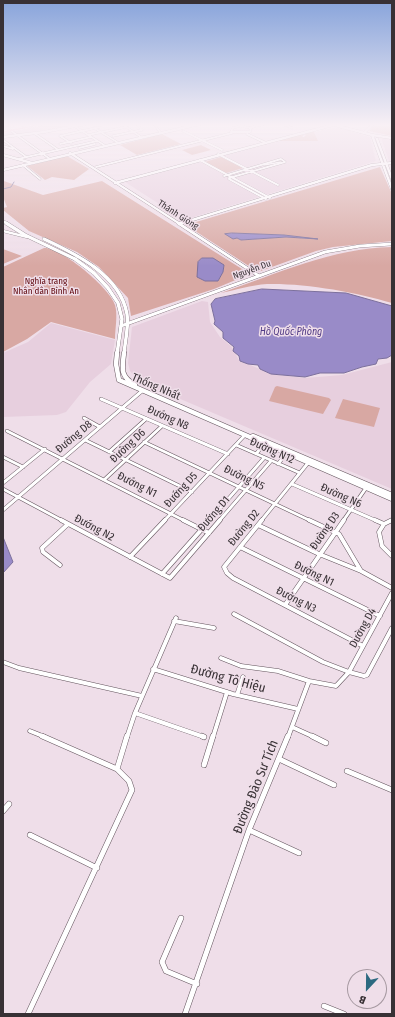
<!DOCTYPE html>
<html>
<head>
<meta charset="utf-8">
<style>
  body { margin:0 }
  #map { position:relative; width:395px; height:1017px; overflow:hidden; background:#efdee9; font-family:"Fira Sans Condensed",sans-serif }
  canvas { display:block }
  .frame { position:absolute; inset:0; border:4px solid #383135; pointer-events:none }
  .north { position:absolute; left:347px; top:969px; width:40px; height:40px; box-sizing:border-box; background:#efdee9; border:1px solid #a699a1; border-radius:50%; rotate:202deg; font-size:11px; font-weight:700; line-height:16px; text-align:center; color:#383135 }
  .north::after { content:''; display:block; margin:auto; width:14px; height:18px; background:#2c6980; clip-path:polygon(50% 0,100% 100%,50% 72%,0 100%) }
</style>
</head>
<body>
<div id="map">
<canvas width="395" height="1017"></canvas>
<div class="frame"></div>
<div class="north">B</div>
</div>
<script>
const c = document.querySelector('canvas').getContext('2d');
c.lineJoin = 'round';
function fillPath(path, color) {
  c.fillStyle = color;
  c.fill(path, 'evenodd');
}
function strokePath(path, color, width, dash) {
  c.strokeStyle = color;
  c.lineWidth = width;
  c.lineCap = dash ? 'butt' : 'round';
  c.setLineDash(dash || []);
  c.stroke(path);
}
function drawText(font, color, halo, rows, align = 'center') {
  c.font = font + ' "Fira Sans Condensed",sans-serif';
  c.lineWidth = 3;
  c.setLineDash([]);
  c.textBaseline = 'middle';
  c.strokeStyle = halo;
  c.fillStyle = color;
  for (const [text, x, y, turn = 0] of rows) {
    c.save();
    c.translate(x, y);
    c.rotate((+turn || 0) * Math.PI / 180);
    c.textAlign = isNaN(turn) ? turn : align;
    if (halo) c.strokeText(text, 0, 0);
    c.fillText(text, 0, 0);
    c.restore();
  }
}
fillPath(new Path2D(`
  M49,124L75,125L3,137V133Z
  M331,128H341L370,137L376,161L184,220L125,182L280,141H317L314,132Z
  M381,138L392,139V162L389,161Z
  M202,301L208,302L210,322L220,337L231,346L239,360L271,374L305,378L342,375L392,362V489L138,381L130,371L128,363L132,327Z
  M51,323L115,340L111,364L90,382L66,412L57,415L3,417V353L28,342Z`), '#e7cfde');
fillPath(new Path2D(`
  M376,124H392V136L369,131Z
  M313,130L318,141H277L293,135L299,137L294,135L300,133L304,135L302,137H304L306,135L301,133Z
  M162,134L181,144L137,155L120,145Z
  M201,145L211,150L192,155L182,150Z
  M67,156L89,169L74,180L52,177L45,180L27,166Z
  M221,157L243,168L226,173L205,162Z
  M380,167L392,194V241L333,247L316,251L258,272L186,225ZM226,233L284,235L315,239L286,237L241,240Z
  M4,181L43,195L102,181L250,274L214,289L131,316L128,298L99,267L77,252L29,231L3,210V208L7,207L3,197ZM198,262L224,265L223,272L218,281H205L198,277Z
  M392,247V303C356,292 304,283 267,284C251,285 236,290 221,293C277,274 332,248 392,247Z
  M44,248C61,247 111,289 115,305C118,315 115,329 115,339L51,322L27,339L3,352V267Z
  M3,249L22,256L3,264Z
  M277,386L329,398L331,400L323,414L269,401L275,387Z
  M343,399L380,408L374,427L335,418Z`), '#d8a8a3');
const water = new Path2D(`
  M232,233L284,235L318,239L286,237L241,240L237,238L233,239L225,234Z
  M202,258H213L224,265L223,272L218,281H205L197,277L198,262Z
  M262,289L346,293L392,306V355L387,358L378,359L376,364L362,367L344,373H320L305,377L271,374L260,369L258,365L248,364L240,361L239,356L233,351L234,347L223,338V332L214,324L215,321L211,304L215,299Z
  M3,537L13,562L3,573Z`);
fillPath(water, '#998bc8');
strokePath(water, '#7c709c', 1);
strokePath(new Path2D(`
  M3,189L11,187L14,182`), '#7c709c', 1);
const pedestrian = new Path2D(`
  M264,165L281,162`);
const minorFar4 = new Path2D(`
  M71,124L104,145
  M122,124L141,137
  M154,124L160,132
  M180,124L185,127
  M283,124L292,128
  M240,126L251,128L250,132H231L233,128Z
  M94,128L117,142
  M249,128L264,124
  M10,130L50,159
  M183,131L222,150
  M365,132L373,124
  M34,133L57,149
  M247,134L266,143
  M88,135L126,127
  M60,136L100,127
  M60,136L71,143
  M113,136L142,130L137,124
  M3,140L25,156
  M60,144L91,137
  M3,146L13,149
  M79,148L95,144
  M218,154L278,185
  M18,159L97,141
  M200,160L270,198
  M23,165L40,179
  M96,167L232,133
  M224,176L281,159L285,162L229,178
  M229,179L266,199`);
const minorFar3 = new Path2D(`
  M3,231L27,237`);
const minorFar2 = new Path2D(`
  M101,399L228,454
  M84,418L100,427
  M7,431L185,521
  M85,440L192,492
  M144,442L311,521
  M236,445L300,473
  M109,452L146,419
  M256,454L264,444
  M3,457L23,467
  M278,464L286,454
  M105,479L162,426
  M3,483L45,449
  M292,484L377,521
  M3,489L63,521
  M3,510L142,391
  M164,521L245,435
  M209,521L264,458
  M219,521L271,461
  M261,521L308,463
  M343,521L366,488
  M390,521L392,520`);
const minorFar1 = new Path2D(`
  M61,520L170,578L220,520
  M183,520L209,533
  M262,520L224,567L227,573L233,578L363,646
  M309,520L339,534L361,571L392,588
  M375,520L384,524
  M392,520L384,524L379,532L382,546L392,556
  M258,525L319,554L361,571
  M240,547L380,616
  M130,557L165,520
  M60,565L43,552L42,548L68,524
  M162,574L210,520
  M285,605L344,520
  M234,614L323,662L349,672L392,593
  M174,621L214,628
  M221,658L241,666L278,671L309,681
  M3,662L19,668L142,696
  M153,669L233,694L298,709
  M237,695L243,677
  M135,713L204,737
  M292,727L314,737
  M30,731L45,737
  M127,737L135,713L176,618
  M213,737L227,692
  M288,737L309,681L336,686L349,672L364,676L367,675L392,628`);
const minor = new Path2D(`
  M202,736L204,737
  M312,736L326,743
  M279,759L334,785
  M204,765L213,736
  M117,769L127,736
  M347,771L392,790
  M3,811L9,804
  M249,830L299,853
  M30,835L97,868
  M181,918L162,962L166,971L197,984
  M324,1006L344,1014
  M28,1014L132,790L129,781L117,769L42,736
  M185,1014L249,830L288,736`);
const tertiaryFar1 = new Path2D(`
  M331,124L372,135L392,138
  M372,135L392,189
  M3,137L44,132L86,124
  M377,139L392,179
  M70,153L180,224
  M3,155L32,163
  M3,170L200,124
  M115,183L333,125
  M179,224L372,165L392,163`);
const tertiary = new Path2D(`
  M178,223L259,276
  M179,224L181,223
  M121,326L325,252L360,246L392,244`);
const secondaryFar2 = new Path2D(`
  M3,221L8,224`);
const secondaryFar1 = new Path2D(`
  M6,223L25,235L75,259L94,273L108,288L118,303L122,319L117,354
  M44,239C76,254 120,275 127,314C129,327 125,341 124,354`);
const secondary = new Path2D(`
  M117,353L116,364L119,380L392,499
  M124,353C122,369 120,376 135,385
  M253,436L392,495`);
const trunk = new Path2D(`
  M15,124H21L3,128V126Z
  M41,124H46L3,133V131Z`);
strokePath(pedestrian, '#64555e', 2);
strokePath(minorFar4, '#64555e', 2.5);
strokePath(minorFar3, '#64555e', 3);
strokePath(minorFar2, '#64555e', 4);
strokePath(minorFar1, '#64555e', 5);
strokePath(minor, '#64555e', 6);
strokePath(tertiaryFar1, '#64555e', 3);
strokePath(tertiary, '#64555e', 3.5);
strokePath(secondaryFar2, '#64555e', 3);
strokePath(secondaryFar1, '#64555e', 4);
strokePath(secondary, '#64555e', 5.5);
strokePath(trunk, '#fff', 0.5);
strokePath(pedestrian, '#fff', 1.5);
strokePath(minorFar4, '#fff', 2);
strokePath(minorFar3, '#fff', 2.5);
strokePath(minorFar2, '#fff', 3);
strokePath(minorFar1, '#fff', 4);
strokePath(minor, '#fff', 5);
strokePath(tertiaryFar1, '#fff', 2.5);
strokePath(tertiary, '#fff', 3);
strokePath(secondaryFar2, '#fff', 2.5);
strokePath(secondaryFar1, '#fff', 3.5);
strokePath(secondary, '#fff', 4.5);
fillPath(trunk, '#fbb4c7');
const rail = new Path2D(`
  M3,125L7,124`);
strokePath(rail, '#877c83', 2);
strokePath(rail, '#efdee9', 1, [1.5]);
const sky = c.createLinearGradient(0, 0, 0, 266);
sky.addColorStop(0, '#88a4db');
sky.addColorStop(0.47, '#f8f0f5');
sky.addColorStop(1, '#f8f0f500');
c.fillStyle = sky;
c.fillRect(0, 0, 395, 266);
drawText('9px', '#383135', '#efdee9', [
  ["Thánh Gióng",178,215,33],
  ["Nguyễn Du",252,270,-20]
]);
drawText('9px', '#5f060c', '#efdee9', [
  ["Nghĩa trang",46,281],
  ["Nhân dân Bình An",46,291]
]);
drawText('italic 10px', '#513b85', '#efdee9', [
  ["Hồ Quốc Phòng",291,332]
]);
drawText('11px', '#383135', '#efdee9', [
  ["Thống Nhất",156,387,23],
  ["Đướng N8",168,418,24],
  ["Đường D8",74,437,-40],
  ["Đường D6",128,446,-43],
  ["Đường N12",272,451,24],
  ["Đường N5",244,478,26],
  ["Đướng N1",137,485,27],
  ["Đướng D5",181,490,-47],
  ["Đường N6",341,496,24],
  ["Đướng D1",214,514,-49],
  ["Đướng N2",94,528,28],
  ["Đường D2",244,528,-51],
  ["Đường D3",325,531,-55],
  ["Đường N1",314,574,26],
  ["Đường N3",296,600,27],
  ["Dường D4",363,628,-61]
]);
drawText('13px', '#383135', '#efdee9', [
  ["Đường Tô Hiệu",228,679,15],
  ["Đường Đào Sư Tích",256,787,-68]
]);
</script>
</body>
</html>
